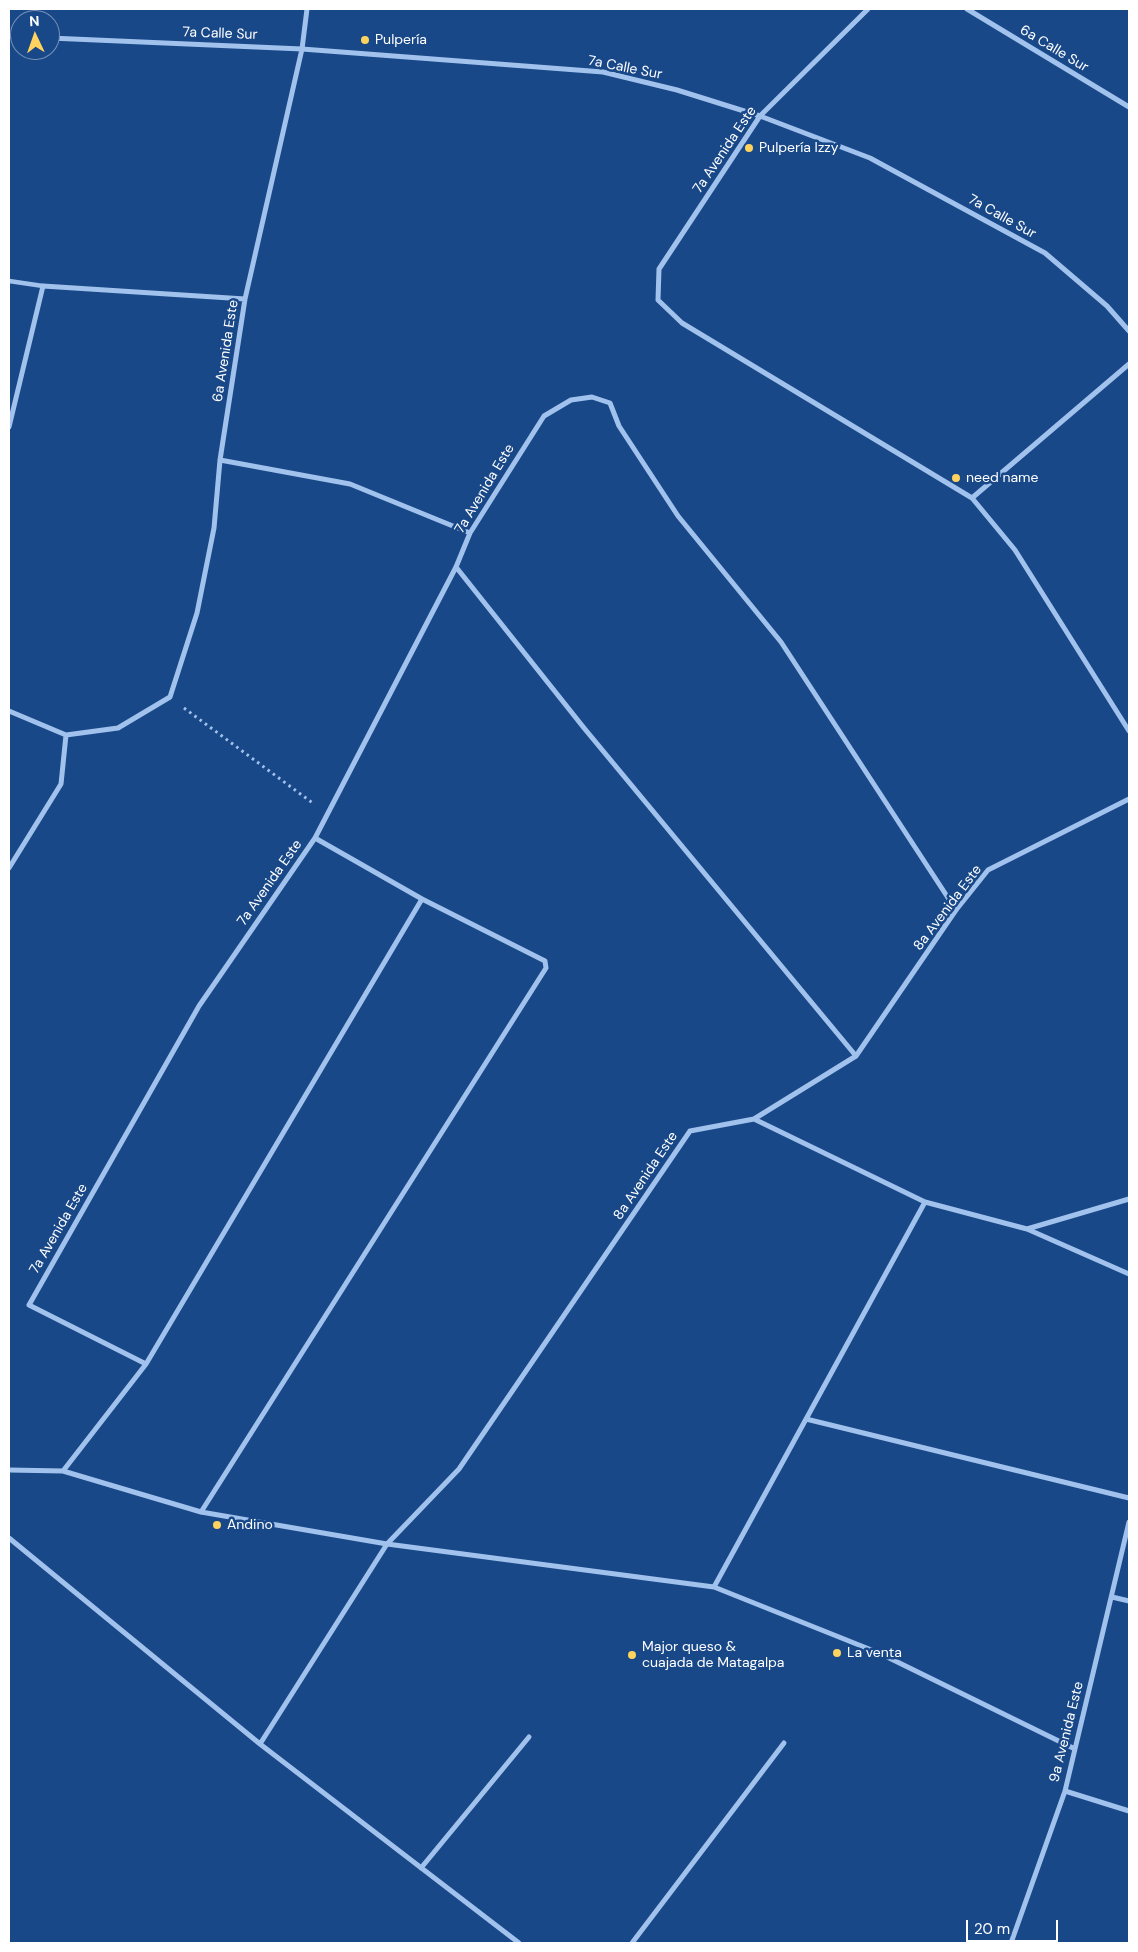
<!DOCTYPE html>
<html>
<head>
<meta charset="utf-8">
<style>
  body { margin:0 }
  #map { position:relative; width:1138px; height:1952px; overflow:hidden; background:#194888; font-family:"DM Sans",sans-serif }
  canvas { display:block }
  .frame { position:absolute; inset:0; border:10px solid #fff; pointer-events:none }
  .north { position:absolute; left:10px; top:10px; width:50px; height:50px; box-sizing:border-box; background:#194888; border:1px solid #7591b8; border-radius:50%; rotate:357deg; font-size:14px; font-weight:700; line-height:20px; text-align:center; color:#fff }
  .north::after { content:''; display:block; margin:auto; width:18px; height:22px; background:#ffd35d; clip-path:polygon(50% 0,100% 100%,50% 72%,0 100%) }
  .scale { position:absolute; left:966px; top:1920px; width:92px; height:22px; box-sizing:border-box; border:2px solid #fff; border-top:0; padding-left:6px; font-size:15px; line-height:18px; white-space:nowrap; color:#fff; -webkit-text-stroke:4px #194888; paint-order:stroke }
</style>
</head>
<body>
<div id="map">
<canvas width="1138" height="1952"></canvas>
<div class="frame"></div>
<div class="north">N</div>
<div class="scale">20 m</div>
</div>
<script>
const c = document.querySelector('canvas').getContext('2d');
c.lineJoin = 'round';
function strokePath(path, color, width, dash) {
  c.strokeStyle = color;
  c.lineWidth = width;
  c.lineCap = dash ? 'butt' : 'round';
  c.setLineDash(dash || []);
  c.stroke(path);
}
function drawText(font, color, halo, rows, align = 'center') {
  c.font = font + ' "DM Sans",sans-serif';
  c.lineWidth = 5;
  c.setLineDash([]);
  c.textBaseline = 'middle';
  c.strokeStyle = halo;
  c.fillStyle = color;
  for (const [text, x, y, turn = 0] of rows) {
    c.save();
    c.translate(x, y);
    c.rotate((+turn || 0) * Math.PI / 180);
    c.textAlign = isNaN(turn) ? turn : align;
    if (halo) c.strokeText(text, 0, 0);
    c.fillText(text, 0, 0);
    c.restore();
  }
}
strokePath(new Path2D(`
  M184,708L314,804`), '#a1c2ed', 3, [2.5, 4]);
strokePath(new Path2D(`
  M9,281L43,286`), '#a1c2ed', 4.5);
strokePath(new Path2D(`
  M868,9L760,116L659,269L658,300L682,323L972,498L1015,550L1129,731
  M967,9L1129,107
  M9,36L20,37
  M50,38L302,49L603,72L677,90L760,116L870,158L1045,253L1107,306L1129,331
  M9,427L43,286L245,299
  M220,460L350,484L470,533
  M972,498L1129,364
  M456,567L584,728L856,1056
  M9,711L66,735L118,728L170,697L197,613L214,528L220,460L245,299L302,49L307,9
  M9,868L61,784L66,735
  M754,1119L925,1202L1027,1229L1129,1274
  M1027,1229L1129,1199
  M146,1364L29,1305L199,1006L315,838L456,567L470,533L544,416L571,400L592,397L610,403L619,426L678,516L781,642L956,910
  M806,1419L1129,1498
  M9,1470L63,1471L201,1512L387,1544L714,1587L879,1653L1075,1749
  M63,1471L146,1364L422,899
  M201,1512L546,968L545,961L422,899L315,838
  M9,1538L260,1744L519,1943
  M714,1587L925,1202
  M1112,1597L1129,1601
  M260,1744L387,1544L459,1469L690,1131L754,1119L856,1056L956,910L988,870L1129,799
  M1065,1791L1129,1811
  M421,1868L529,1737
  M632,1943L784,1743
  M1011,1943L1065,1791L1129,1522`), '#a1c2ed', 5);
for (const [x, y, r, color] of [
  [365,40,5,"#ffd35d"],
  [749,148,5,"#ffd35d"],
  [956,478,5,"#ffd35d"],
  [217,1525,5,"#ffd35d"],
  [837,1653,5,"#ffd35d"],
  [632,1655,5,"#ffd35d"]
]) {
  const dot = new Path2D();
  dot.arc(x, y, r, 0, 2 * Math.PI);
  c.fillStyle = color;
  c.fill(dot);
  strokePath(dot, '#194888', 2);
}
drawText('14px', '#fff', '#194888', [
  ["7a Calle Sur",220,34,2],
  ["6a Calle Sur",1054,49,31],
  ["7a Calle Sur",625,68,11],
  ["7a Avenida Este",725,150,-56],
  ["7a Calle Sur",1002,217,29],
  ["6a Avenida Este",226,351,-81],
  ["7a Avenida Este",485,489,-59],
  ["7a Avenida Este",270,883,-55],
  ["8a Avenida Este",948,908,-53],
  ["8a Avenida Este",646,1176,-56],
  ["7a Avenida Este",59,1229,-60],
  ["9a Avenida Este",1067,1732,-76]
]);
drawText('14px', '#fff', '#194888', [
  ["Pulpería",375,40],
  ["Pulpería Izzy",759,148],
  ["need name",966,478],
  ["Andino",227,1525],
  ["Major queso &",642,1647],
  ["cuajada de Matagalpa",642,1663],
  ["La venta",847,1653]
], 'left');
</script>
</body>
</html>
